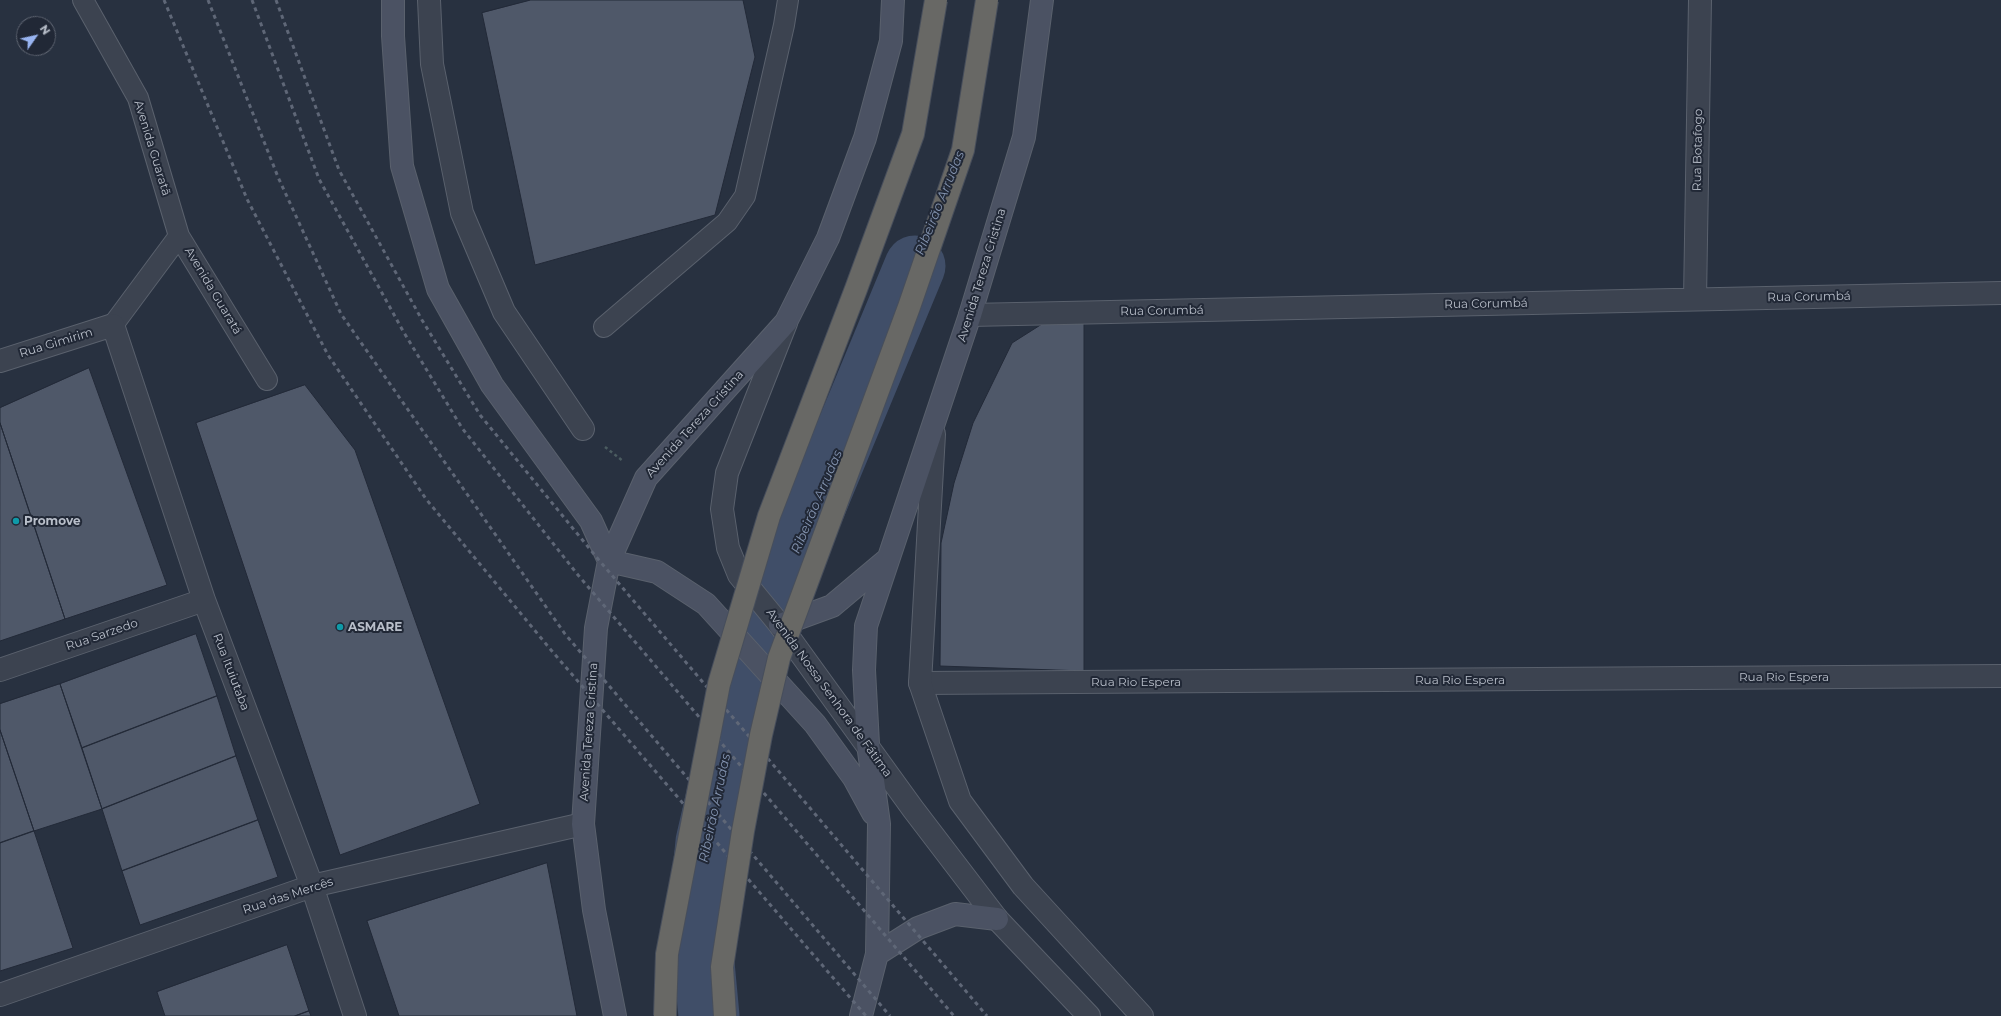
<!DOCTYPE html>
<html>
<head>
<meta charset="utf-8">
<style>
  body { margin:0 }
  #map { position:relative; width:2001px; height:1016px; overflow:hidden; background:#283140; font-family:Montserrat,sans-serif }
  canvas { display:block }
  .north { position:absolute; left:16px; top:16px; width:40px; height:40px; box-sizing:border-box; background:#212836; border:1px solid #5e6471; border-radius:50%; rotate:56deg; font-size:11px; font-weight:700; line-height:16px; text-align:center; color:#b9bfca }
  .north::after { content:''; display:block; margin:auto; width:14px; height:18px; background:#98b4f1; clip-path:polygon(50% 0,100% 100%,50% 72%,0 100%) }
</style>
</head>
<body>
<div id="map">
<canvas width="2001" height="1016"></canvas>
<div class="north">N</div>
</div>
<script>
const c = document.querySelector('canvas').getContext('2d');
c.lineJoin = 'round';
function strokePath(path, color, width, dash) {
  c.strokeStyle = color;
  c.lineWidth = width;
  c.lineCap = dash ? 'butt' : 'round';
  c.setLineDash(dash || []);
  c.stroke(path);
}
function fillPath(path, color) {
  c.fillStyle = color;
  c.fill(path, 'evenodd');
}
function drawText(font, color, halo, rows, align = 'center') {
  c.font = font + ' Montserrat,sans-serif';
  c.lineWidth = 4;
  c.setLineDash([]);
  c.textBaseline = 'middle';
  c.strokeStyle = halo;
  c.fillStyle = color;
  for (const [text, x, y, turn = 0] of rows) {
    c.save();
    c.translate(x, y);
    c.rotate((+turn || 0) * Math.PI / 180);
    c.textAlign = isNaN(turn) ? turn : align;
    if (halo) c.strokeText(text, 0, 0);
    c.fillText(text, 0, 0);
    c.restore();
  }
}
strokePath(new Path2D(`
  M709,1016L699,910L706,842L744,678L915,266`), '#404e68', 61);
const building = new Path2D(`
  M531,0H743L755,57L715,215L535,265L482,13Z
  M1084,321V671L940,666L941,543L954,483L973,423L1012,343L1042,324Z
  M89,368L167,585L65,619L0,423V408Z
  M305,385L355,450L480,804L340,855L196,423Z
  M0,423L65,619L0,641Z
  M196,634L217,696L82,748L60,684Z
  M60,684L102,809L34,831L0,730V704Z
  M217,696L236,756L102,809L82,748Z
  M0,730L34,831L0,843Z
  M236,756L258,820L122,871L102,809Z
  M258,820L278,877L140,925L122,871Z
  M34,831L73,948L0,971V843Z
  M547,863L577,1016H399L367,921Z
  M287,945L309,1011L295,1016H165L157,992Z
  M309,1011L311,1016H295Z`);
fillPath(building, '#4f5869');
strokePath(building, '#232a38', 1);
const service = new Path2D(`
  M83,0L138,98L179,236L267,380
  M113,325L179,236
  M604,327L727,222L745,196L784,25L788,0`);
const minor = new Path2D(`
  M429,0L432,64L462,213L504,312L583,429
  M1695,299L1700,0
  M970,315L2001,293
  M0,361L113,325L204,600L312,886L355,1016
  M0,670L204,600
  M920,683L2001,676
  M0,995L312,886L583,824`);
const tertiary = new Path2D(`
  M786,323L727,473L722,509L728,548L739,575L780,625L913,809L997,919L1089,1016
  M934,434L920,683L960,801L1023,886L1142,1016`);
const secondary = new Path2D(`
  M393,0V36L402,166L438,289L492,385L591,521L609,561L657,572L706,604L815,724L854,778L873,813
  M780,625L832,606L888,559
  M877,954L918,928L955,914L997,919
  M615,1016L594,910L583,824L596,628L609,561L646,478L786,322L828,238L865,138L891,41L893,0
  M861,1016L877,954L879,824L868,744L864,670L866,626L970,315L1024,137L1042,0`);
strokePath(service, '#5a616d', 22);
strokePath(minor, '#5a616d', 24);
strokePath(tertiary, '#5a616d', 24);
strokePath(secondary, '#5a616d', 24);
strokePath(new Path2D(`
  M605,447L623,461`), '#4b5c60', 2.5, [3, 3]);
strokePath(service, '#3c4350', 20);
strokePath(minor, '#3c4350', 22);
strokePath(tertiary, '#3c4350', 22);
strokePath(secondary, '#4b5263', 22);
strokePath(new Path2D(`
  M164,0L247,199L328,355L426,499L551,650L866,1016
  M208,0L278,177L341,314L565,634L890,1016
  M252,0L319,179L403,331L462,428L578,575L954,1016
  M276,0L339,170L422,320L480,415L598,559L987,1016`), '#5f6777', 3, [4, 4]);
const trunkBridge = new Path2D(`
  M665,1016L667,954L719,684L769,516L856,289L913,134L936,0
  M725,1016L722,967L743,831L761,735L779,658L909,307L963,150L987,0`);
strokePath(trunkBridge, '#474e5b', 24, []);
strokePath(trunkBridge, '#686865', 22);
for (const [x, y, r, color] of [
  [16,521,4,"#0f9aa8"],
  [340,627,4,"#0f9aa8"]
]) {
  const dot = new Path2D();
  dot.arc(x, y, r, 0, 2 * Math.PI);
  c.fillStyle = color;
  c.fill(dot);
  strokePath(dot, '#212836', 1.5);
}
drawText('12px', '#b9bfca', '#212836', [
  ["Avenida Guaratã",152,148,73],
  ["Rua Botafogo",1698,150,-89],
  ["Avenida Tereza Cristina",982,275,-73],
  ["Avenida Guaratá",213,291,59],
  ["Rua Corumbá",1809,297,-1],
  ["Rua Corumbá",1486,304,-1],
  ["Rua Corumbá",1162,311,-1],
  ["Rua Gimirim",56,343,-17],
  ["Avenida Tereza Cristina",695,424,-48],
  ["Rua Sarzedo",102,635,-19],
  ["Rua Ituiutaba",231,672,69],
  ["Rua Rio Espera",1784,677],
  ["Rua Rio Espera",1460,680],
  ["Rua Rio Espera",1136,682],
  ["Avenida Nossa Senhora de Fátima",829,693,54],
  ["Avenida Tereza Cristina",589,732,-86],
  ["Rua das Mercês",288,896,-18]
]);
drawText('bold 12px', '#b9bfca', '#212836', [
  ["Promove",24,521],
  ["ASMARE",348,627]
], 'left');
drawText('italic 13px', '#8393af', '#212836', [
  ["Ribeirão Arrudas",940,203,-68],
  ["Ribeirão Arrudas",817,502,-67],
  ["Ribeirão Arrudas",715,808,-78]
]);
</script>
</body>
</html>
